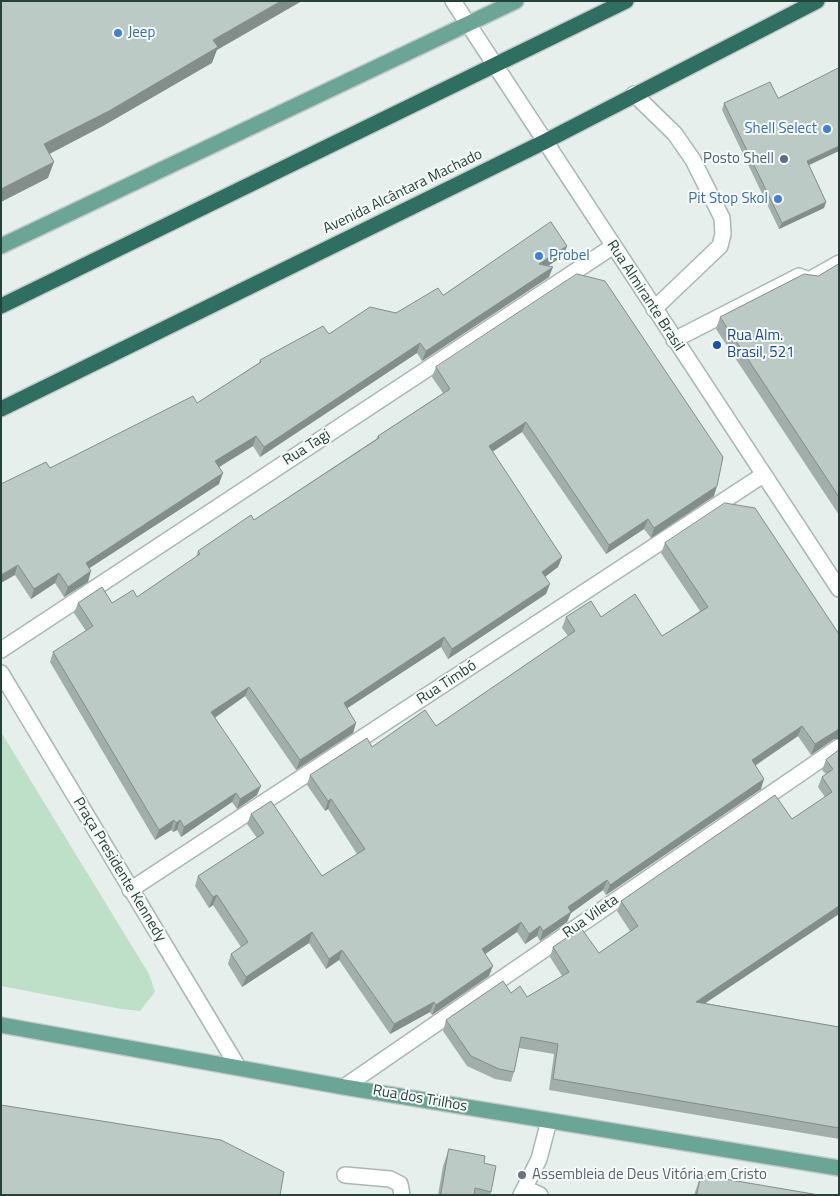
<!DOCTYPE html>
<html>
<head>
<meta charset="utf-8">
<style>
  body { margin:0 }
  #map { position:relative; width:840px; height:1196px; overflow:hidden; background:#e6efeb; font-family:"Titillium Web",sans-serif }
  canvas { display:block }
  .frame { position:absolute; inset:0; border:2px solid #24423a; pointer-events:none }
</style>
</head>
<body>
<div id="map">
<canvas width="840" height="1196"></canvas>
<div class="frame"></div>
</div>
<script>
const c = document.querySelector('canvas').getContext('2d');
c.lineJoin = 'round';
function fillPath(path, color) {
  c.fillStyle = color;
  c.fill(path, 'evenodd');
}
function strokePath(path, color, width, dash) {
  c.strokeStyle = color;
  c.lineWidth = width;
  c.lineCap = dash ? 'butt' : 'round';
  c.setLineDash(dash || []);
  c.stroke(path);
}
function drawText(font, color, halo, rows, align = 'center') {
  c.font = font + ' "Titillium Web",sans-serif';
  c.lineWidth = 4;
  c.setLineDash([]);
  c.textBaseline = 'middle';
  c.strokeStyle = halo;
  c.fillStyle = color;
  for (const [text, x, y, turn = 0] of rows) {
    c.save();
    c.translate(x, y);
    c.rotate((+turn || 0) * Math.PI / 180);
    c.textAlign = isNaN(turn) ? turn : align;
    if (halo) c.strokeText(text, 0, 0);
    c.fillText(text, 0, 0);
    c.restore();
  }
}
fillPath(new Path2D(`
  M1,732L149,974L155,992L140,1011L121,1009L1,986Z`), '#bfe0c8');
const minor = new Path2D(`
  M453,1L839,589
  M634,94L675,134L693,160L722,218L723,234L720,246L654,309
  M674,340L799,276L809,280L839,263
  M1,650L612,247
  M1,673L238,1067
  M130,890L763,475
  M344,1087L839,747
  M345,1175L390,1179L400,1184L402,1195
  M525,1188L540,1195
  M521,1195L539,1159L549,1121`);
const major = new Path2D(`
  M1,246L516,1
  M1,1025L344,1087L839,1168`);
const highway = new Path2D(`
  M1,306L626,1
  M1,409L544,142L817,1`);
strokePath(minor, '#a8b8b2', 18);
strokePath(major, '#c2cac8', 18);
strokePath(highway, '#c2cac8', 18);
strokePath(minor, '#fff', 15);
strokePath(major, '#6aa596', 15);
strokePath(highway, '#2f6f62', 15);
fillPath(new Path2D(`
  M724,103L809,165L826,202L824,208L779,229L722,110Z
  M567,246L563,256L547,266L549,277L422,361L417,353L260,457L253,446L219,467V484L89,568L88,582L64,597L55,583L31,599L15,575L50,468L197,403L259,363L260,360L329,334L396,313L443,295Z
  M839,264V515L716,329L720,317L818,276Z
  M436,367L714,496L651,538L644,529L606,554L522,432L492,452L562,557L558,567L545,577L546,594L448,659L441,647L347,708L356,723L353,733L296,770L245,696L215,718L257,795L237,809L232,802L181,837L177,830L173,832L171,830L155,840L50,662L53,652L86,631L74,613L78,603H112L137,597L196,557L198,551L254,520L376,439L378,436L443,393L432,377Z
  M665,543L839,634V739H834L811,755L798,736L755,766L761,789L606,895L603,890L571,913L567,922L540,941L537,936L525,944L517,932L485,954L489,976L432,1015L430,1012L390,1034L339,960L326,969L309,943L242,987L228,964L231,954L241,947L213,905L209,908L195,886L198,876L257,838L247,824L251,814L322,876L357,854L328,809L325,811L307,785L310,775L372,747L436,726L568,636L562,628L566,617H601L662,636L700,611L661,553Z
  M839,750V914L705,1003L839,1027V1139L549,1090L554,1054L519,1048L514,1072L511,1082L495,1079L467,1066L443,1031L446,1020L511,993L527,997L562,976L550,957L553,947L599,953L630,931L617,911L621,901L792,819L825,797L818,787L822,777L826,774L822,770L826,760Z
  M449,1149L484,1163L491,1192L490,1195H438L443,1166Z
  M701,1175L819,1195H694Z`), '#a1aea9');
fillPath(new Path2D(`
  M281,1H302L217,50L212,63L103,126L38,160L44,144L213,40Z
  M839,146V151L805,167L807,161Z
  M54,162L48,178L1,202V189Z
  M826,202L824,208L779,229L782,223Z
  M567,246L563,256L536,274L539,264Z
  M553,267L549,277L422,361L426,351Z
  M420,343L417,353L260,457L264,447Z
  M526,422L522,432L486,456L489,446Z
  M256,436L253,446L211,472L215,461Z
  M223,473L219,484L82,573L86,563Z
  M717,486L714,496L651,538L654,528Z
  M648,519L644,529L606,554L609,545Z
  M562,557L558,567L538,582L542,572Z
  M18,565L15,575L1,583V575Z
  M91,571L88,582L64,597L68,587Z
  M59,573L55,583L31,599L34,589Z
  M550,584L546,594L448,659L452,649Z
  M444,637L441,647L340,713L344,703Z
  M249,687L245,696L208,722L211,712Z
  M356,723L353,733L296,770L300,760Z
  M802,726L798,736L748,770L752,760Z
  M837,729H839V739H834L811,755L815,744Z
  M764,779L761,789L606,895L610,885Z
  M261,786L257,795L237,809L240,799Z
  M236,793L232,802L181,837L184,827Z
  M331,799L328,809L325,811L328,801Z
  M174,820L171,830L155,840L159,830Z
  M180,820L177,830L173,832L176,823Z
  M607,880L603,890L571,913L567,922L540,941L543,931L568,907Z
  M217,895L213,905L209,908L213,897Z
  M839,906V914L692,1012L696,1002Z
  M521,922L517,932L478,959L482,949Z
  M540,926L537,936L525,944L529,934Z
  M312,932L309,943L242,987L246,977Z
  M342,950L339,960L326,969L329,959Z
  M493,966L489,976L432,1015L436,1005Z
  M434,1002L430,1012L390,1034L394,1024Z`), '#838d89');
const building = new Path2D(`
  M1,1H281L213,40L218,47L109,111L44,144L54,162L1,189Z
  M839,68V146L807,161L826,202L782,223L724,103L770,82L778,98Z
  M551,222L567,246L539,264L553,267L426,351L420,343L264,447L256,436L215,461L223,473L86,563L91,571L68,587L59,573L34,589L18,565L1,575V484L46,462L50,468L193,396L197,403L261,362L260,360L323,326L329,334L370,307L396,313L438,288L443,295Z
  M839,264V497L720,317L804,274L818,276Z
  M577,274L605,281L723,457L717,486L654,528L648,519L609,545L526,422L489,446L562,557L542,572L550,584L452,649L444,637L344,703L356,723L300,760L249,687L211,712L261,786L240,799L236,793L184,827L180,820L176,823L174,820L159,830L53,652L93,626L78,603L102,587L112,603L133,590L137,597L200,554L198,551L251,515L254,520L379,438L378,436L450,389L436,367Z
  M725,503L755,508L839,634V729L815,744L802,726L752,760L764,779L610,885L607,880L568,907L571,912L543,931L540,926L529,934L521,922L482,949L493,966L436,1005L434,1002L394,1024L342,950L329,959L312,932L246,977L231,954L248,942L217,895L213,897L198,876L264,833L251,814L271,801L322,876L365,849L331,799L328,801L310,775L367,738L372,747L425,710L436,726L575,631L566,617L591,601L601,617L635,594L662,636L708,607L665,543Z
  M839,750V906L696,1002L839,1027V1128L553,1079L558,1044L521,1037L514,1072L499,1069L471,1056L446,1020L503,981L511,993L520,986L527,997L569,972L553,947L581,928L599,953L638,926L621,901L775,795L792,819L832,792L822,777L833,769L826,760Z
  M1,1105L221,1140L284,1172L280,1195H1Z
  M449,1149L485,1156L484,1163L496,1166L491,1192L475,1188L474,1195H441Z
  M701,1175L819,1195H697Z`);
fillPath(building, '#bbcac4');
strokePath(building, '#838d89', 1);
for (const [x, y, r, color] of [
  [118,33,5,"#3f7fe0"],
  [827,129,5,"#3f7fe0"],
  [784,159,5,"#5c6f8a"],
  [778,199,5,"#3f7fe0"],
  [539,256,5,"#3f7fe0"],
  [717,345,5,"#1a4fb4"],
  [522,1175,5,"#6b7280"]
]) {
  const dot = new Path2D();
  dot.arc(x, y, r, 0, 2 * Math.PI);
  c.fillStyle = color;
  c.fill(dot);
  strokePath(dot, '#f7fbf9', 2);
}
drawText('15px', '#366cbe', '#f7fbf9', [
  ["Jeep",128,33],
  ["Shell Select",817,129,"right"],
  ["Pit Stop Skol",768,199,"right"],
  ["Probel",549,256]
], 'left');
drawText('15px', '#4e5e75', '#f7fbf9', [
  ["Posto Shell",774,159]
], 'right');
drawText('15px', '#24423a', '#f7fbf9', [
  ["Avenida Alcântara Machado",403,192,-26],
  ["Rua Almirante Brasil",645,296,57],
  ["Rua Tagi",307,448,-33],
  ["Rua Timbó",447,683,-33],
  ["Praça Presidente Kennedy",119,870,59],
  ["Rua Vileta",591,917,-35],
  ["Rua dos Trilhos",420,1099,10]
]);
drawText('15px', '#164399', '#f7fbf9', [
  ["Rua Alm.",727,336],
  ["Brasil, 521",727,353]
], 'left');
drawText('15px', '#5b616d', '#f7fbf9', [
  ["Assembleia de Deus Vitória em Cristo",532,1175]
], 'left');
</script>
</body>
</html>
